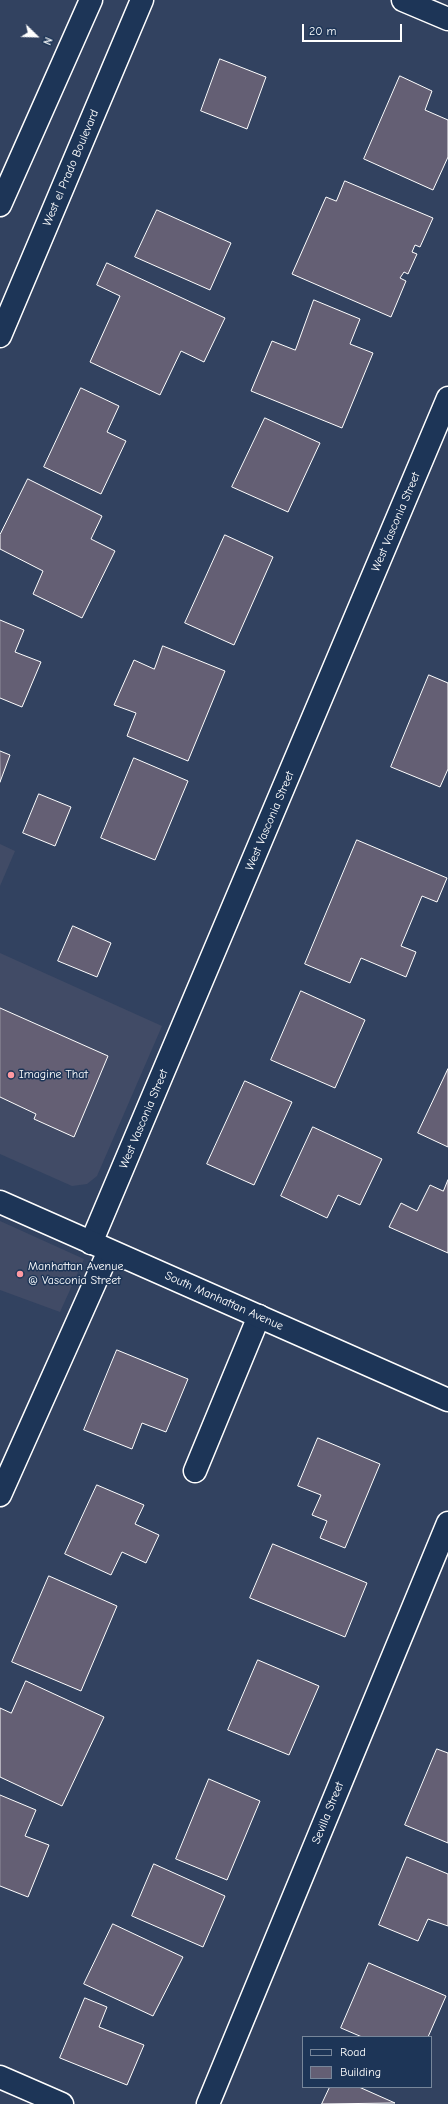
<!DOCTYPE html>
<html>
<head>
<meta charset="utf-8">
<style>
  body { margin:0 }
  #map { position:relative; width:448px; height:2104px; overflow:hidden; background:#324260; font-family:"Comic Neue",sans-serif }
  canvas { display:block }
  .legend { position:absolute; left:302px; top:2036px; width:130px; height:52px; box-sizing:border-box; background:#1d3557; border:1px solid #77869a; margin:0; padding:5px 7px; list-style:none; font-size:12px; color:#fff }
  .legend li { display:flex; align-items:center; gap:8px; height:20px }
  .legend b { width:20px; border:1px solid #77869a }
  .north { position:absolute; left:16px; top:16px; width:40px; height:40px; -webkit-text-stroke:3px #1d3557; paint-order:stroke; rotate:113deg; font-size:11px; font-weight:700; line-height:16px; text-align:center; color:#fff }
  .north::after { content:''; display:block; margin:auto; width:14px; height:18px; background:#fff; clip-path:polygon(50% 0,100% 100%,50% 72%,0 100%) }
  .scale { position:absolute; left:302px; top:24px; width:100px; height:18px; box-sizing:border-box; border:2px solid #fff; border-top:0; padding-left:5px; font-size:12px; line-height:14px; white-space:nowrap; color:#fff; -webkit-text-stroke:3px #1d3557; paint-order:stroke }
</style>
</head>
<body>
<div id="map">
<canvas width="448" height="2104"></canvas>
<ul class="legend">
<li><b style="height:5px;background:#1d3557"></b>Road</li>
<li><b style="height:11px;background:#645f74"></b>Building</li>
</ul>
<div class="north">N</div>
<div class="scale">20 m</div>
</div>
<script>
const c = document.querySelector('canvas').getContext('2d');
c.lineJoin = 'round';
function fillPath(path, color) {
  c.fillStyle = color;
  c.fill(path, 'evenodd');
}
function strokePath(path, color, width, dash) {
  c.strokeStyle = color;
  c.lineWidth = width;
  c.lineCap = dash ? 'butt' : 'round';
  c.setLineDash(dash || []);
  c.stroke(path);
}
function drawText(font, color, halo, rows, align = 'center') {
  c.font = font + ' "Comic Neue",sans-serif';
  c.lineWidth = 3;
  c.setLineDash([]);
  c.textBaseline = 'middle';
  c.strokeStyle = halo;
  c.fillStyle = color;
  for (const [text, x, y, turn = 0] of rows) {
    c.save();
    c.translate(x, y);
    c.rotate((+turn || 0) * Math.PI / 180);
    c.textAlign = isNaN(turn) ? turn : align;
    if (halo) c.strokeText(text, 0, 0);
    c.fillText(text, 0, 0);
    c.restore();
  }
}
fillPath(new Path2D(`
  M0,844L15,851L0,886Z
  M0,953L162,1026L97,1176L87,1184L72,1186L0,1154Z
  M0,1221L84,1259L60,1312L0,1290Z`), '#414b66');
const building = new Path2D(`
  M220,59L266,77L247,129L201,111Z
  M400,76L432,91L425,110L448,120V157L433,190L364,159Z
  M345,181L433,218L420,247L415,245L412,252L417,254L408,274L404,272L400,278L406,281L391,317L292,274L326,197L336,201Z
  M157,210L231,243L210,290L135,257Z
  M107,263L225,318L204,362L181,351L160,395L90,362L120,296L97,285Z
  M314,300L360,319L350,344L373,353L342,428L251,391L272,341L295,350Z
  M81,388L119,406L107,432L126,441L101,494L44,467Z
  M265,418L320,443L288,512L232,487Z
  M28,479L102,516L91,539L115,551L82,618L33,594L43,571L0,549V535Z
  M225,535L273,557L234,645L185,623Z
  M0,620L24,630L15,652L41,662L22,707L0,698Z
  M163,646L225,671L188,761L127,736L136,713L114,705L134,660L154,669Z
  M429,675L448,683V769L440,787L391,767Z
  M0,751L10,755L0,782Z
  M134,758L188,781L155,860L101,838Z
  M39,794L71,807L55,846L23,833Z
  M357,840L447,878L437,902L422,896L401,946L416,952L406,977L361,958L350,983L305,964Z
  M73,926L111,943L97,977L58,961Z
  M301,991L365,1020L335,1088L271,1060Z
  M0,1008L108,1056L74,1137L34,1119L36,1114L0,1097Z
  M448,1069V1147L418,1133Z
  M245,1081L292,1102L254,1185L207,1164Z
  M313,1127L382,1159L360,1205L338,1195L327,1218L281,1196Z
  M448,1180V1253L389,1227L401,1203L417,1211L430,1185L443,1191Z
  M117,1350L188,1379L166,1432L142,1423L132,1449L84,1430Z
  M318,1438L380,1464L345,1548L320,1538L327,1521L312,1515L321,1495L298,1486Z
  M97,1485L144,1505L135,1524L159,1535L146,1563L122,1552L111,1575L65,1554Z
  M273,1544L367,1583L345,1637L250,1598Z
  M49,1576L117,1606L81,1691L12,1662Z
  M258,1660L319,1686L289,1755L228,1730Z
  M26,1681L104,1717L62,1806L0,1777V1708L11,1713Z
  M437,1749L448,1753V1843L405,1825Z
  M209,1779L260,1801L227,1880L176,1859Z
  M0,1795L36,1810L25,1836L49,1845L28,1897L0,1886Z
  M407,1857L448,1874V1926L428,1919L418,1941L379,1925Z
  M154,1864L225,1896L203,1947L132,1916Z
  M113,1924L183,1957L153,2016L84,1984Z
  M369,1963L446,1996L428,2037H362L341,2028Z
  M85,1998L107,2007L99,2027L144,2045L127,2085L60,2058Z
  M330,2087H359L395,2103L322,2104Z`);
fillPath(building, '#645f74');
strokePath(building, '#fff', 1);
const minor = new Path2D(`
  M403,0L448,19
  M0,205L91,0
  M0,336L142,0
  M91,1243L448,398
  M195,1471L259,1316
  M0,1495L109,1251
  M0,2077L62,2104
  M208,2104L448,1523`);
const major = new Path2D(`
  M0,1202L448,1400`);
strokePath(minor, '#fff', 25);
strokePath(major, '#fff', 25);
strokePath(minor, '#1d3557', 22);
strokePath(major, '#1d3557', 22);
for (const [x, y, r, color] of [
  [11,1075,4,"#ff9aa2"],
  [20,1274,4,"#ff9aa2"]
]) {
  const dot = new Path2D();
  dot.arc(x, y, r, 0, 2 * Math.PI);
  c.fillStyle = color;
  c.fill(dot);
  strokePath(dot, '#1d3557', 1.5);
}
drawText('12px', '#fff', '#1d3557', [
  ["West el Prado Boulevard",71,168,-67],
  ["West Vasconia Street",396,522,-67],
  ["West Vasconia Street",270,821,-67],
  ["West Vasconia Street",144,1119,-67],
  ["South Manhattan Avenue",224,1301,24],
  ["Sevilla Street",328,1813,-68]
]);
drawText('12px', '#fff', '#1d3557', [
  ["Imagine That",19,1075],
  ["Manhattan Avenue",28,1267],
  ["@ Vasconia Street",28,1281]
], 'left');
</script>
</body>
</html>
